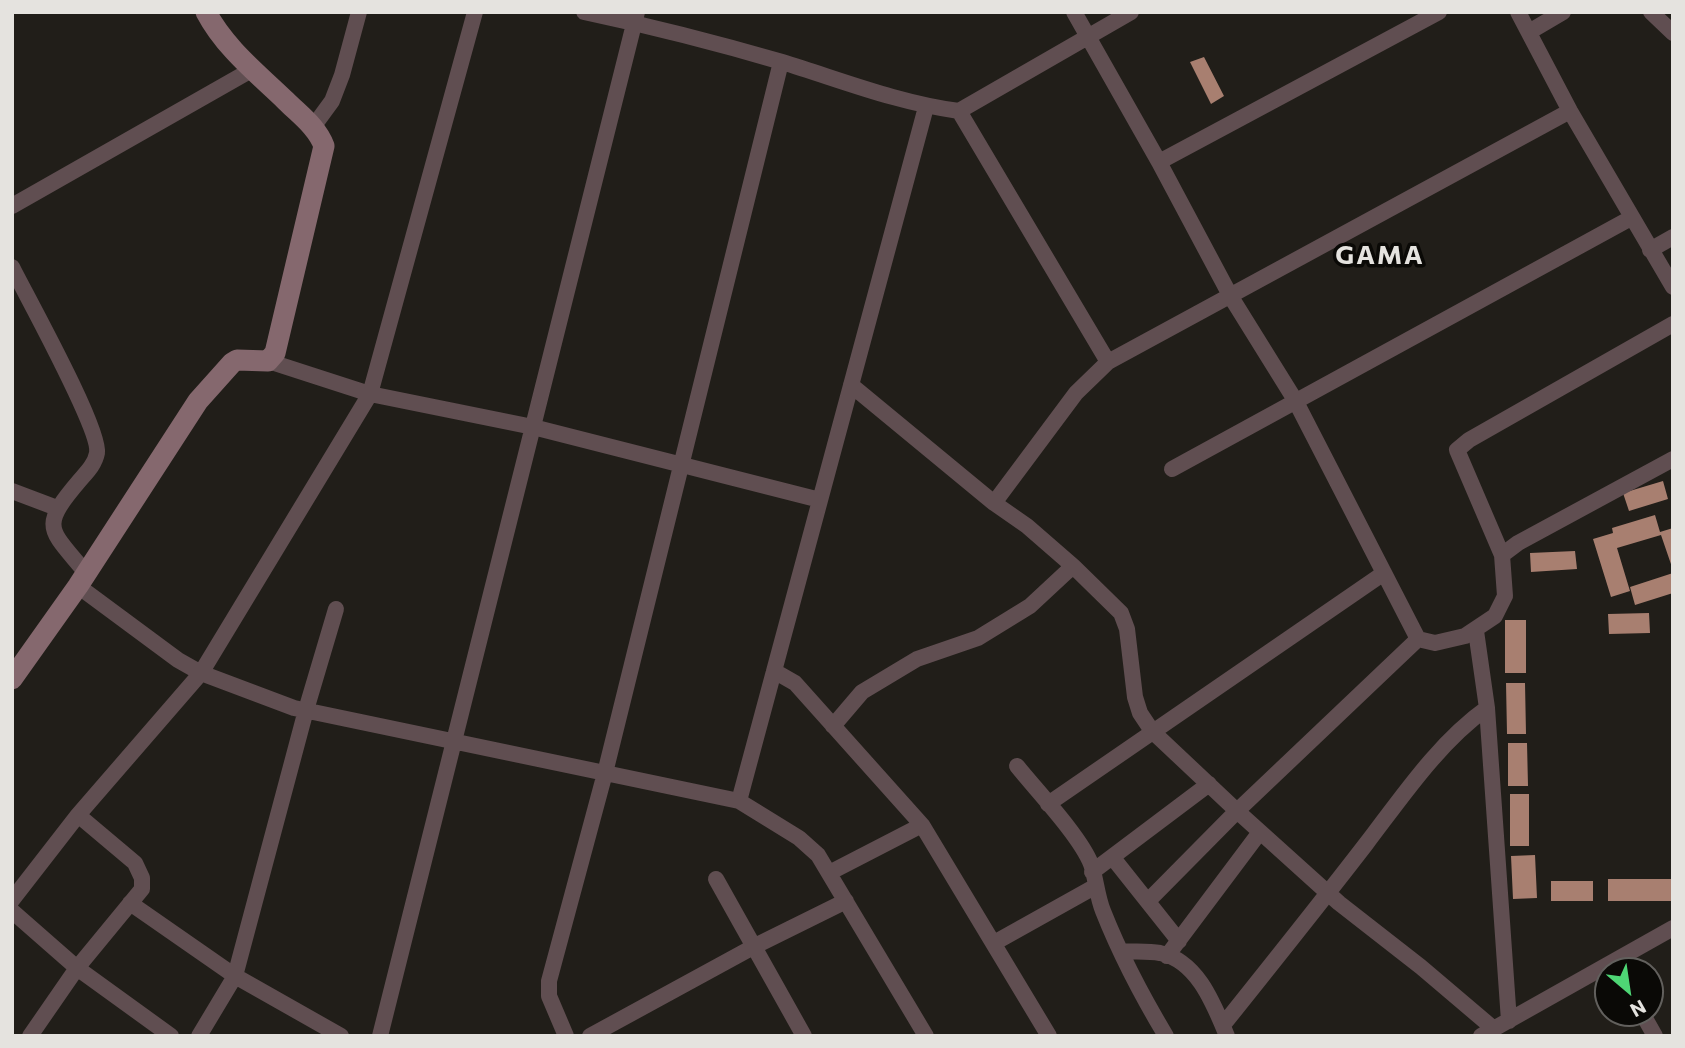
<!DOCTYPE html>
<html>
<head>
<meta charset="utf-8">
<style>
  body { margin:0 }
  #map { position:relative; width:1685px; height:1048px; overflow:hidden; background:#211e19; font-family:Commissioner,sans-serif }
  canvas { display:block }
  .frame { position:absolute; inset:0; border:14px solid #e5e3df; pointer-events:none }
  .north { position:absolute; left:1594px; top:957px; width:70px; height:70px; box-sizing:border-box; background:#0a0906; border:2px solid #62605d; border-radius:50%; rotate:151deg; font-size:19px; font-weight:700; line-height:28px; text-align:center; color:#e5e3df }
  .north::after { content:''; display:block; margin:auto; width:24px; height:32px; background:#4ed675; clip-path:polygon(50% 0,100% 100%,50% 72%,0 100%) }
</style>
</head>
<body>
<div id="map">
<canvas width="1685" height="1048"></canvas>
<div class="frame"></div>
<div class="north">N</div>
</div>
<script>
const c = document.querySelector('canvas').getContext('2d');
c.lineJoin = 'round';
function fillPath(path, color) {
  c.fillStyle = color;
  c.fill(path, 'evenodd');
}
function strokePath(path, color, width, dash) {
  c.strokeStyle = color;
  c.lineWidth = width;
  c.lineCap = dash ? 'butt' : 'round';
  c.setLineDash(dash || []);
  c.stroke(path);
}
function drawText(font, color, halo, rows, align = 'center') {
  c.font = font + ' Commissioner,sans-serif';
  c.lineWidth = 7;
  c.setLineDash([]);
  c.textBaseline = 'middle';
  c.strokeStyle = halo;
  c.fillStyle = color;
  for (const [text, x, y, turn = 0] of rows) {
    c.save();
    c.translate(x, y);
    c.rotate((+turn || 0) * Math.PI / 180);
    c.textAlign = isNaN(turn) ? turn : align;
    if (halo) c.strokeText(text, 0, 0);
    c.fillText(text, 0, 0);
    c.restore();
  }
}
fillPath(new Path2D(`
  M1204,57L1224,96L1211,104L1190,62Z
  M1663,481L1668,499L1629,511L1623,493Z
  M1655,515L1660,532L1673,528V570L1661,535L1617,548L1630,591L1611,597L1593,539L1613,533L1612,528Z
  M1575,551L1577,569L1531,572L1530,553Z
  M1673,573V593L1635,605L1630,587Z
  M1649,613L1650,633L1609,634L1608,614Z
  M1505,620H1526V673H1505Z
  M1506,683H1525L1526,734H1507Z
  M1508,743H1527L1528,786H1508Z
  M1510,794H1529V846H1510Z
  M1535,855L1537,898L1513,899L1511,856Z
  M1608,879H1673V901H1608Z
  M1551,881H1593V901H1551Z`), '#a87f70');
strokePath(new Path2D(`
  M584,12C650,26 717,43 782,62C841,80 898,103 959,111L1131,12
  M1074,12L1159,162L1231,297L1295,400L1418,639L1435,643L1465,636L1495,616L1505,596L1502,555L1457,450L1469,440L1673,324
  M1518,12L1570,111L1673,287
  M1651,12L1673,33
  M1529,32L1563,12
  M959,111L1108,362
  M313,127L332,101L342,75L359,12
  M1159,162L1439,12
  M12,206L253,69
  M1650,250L1673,237
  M12,267C27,297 101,430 97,453C95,464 87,472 80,480C39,528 49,528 86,573
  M268,361L370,394L533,427L820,500
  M851,385L994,503L1027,526L1073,566L1121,613L1127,629L1135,697L1140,713L1152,731L1237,811L1339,903L1421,967L1494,1029
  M1172,469L1631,218
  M12,491L57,508
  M994,503L1076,393L1108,362L1570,111
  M1502,555L1518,543L1673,459
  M78,586L178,660L201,673L294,708L739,801L799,838L818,855L926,1036
  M1476,631L1487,708L1509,1021
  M774,671L795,683L922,825L1049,1036
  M833,726L862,692L917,659L978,638L1030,606L1073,566
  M1017,766C1037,791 1080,836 1091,864C1096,879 1097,896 1103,911C1120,954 1142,996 1166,1036
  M739,801L926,107
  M1048,804L1384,573
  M1113,858L1179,941
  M1092,872L1209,784
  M829,873L922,825
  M716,879L804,1036
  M12,900L78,815L201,673L370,394L475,12
  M1148,901L1237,811L1418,639
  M130,903L235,976L341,1036
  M12,911L77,968L171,1036
  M994,943L1096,886
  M1121,951C1134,952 1148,951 1160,953C1198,961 1214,1005 1227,1036
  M1167,956L1260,832
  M1642,1013L1655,1036
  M1223,1025C1271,965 1319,905 1366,844C1402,797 1438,743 1487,708
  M30,1036L77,968L142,889V878L135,863L78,815
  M199,1036L235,976L306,710L336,609
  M380,1036L637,12
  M566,1036L549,996V981L605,773L781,62
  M590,1036L755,946L846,901
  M1481,1036L1673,928`), '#604e51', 16);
strokePath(new Path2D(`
  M12,679L78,586L198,401L232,363L237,360L268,361L275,353L324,146C317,127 300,115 286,101C257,73 225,48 206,12`), '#85686e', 21);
c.letterSpacing = '2px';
drawText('bold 26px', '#e5e3df', '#0a0906', [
  ["GAMA",1380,255]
]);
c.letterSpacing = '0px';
</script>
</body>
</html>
